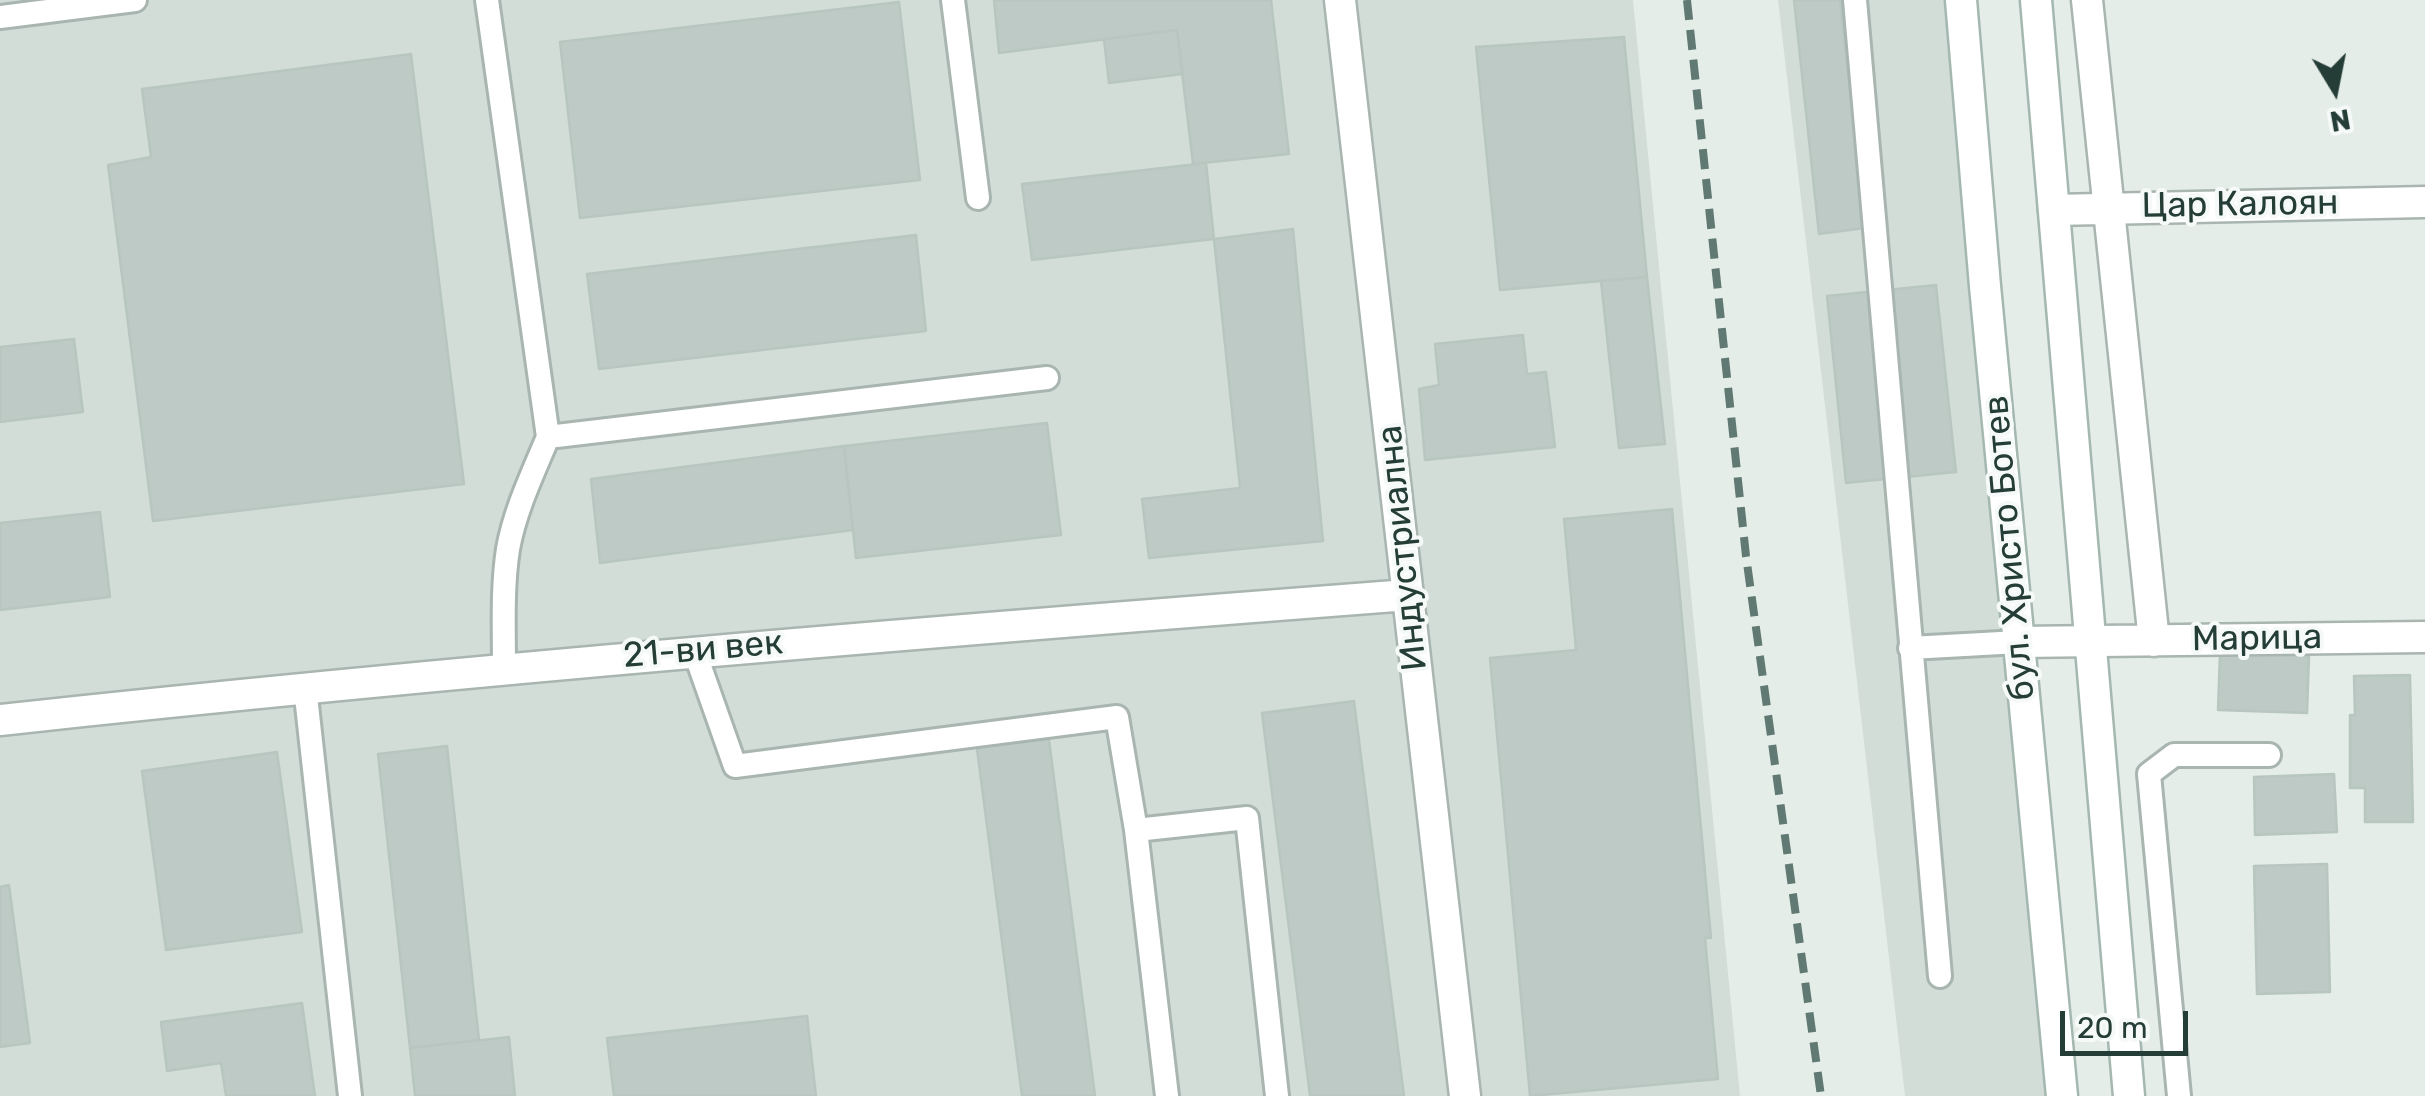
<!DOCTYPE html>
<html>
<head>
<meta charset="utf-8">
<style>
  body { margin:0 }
  #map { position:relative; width:2425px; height:1096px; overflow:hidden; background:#e5ede9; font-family:Rubik,sans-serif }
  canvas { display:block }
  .north { position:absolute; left:2285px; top:40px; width:100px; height:100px; -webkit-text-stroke:8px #f5f9f7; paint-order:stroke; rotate:170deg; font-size:28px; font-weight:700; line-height:40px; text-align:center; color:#253d37 }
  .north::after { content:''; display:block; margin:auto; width:35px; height:45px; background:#253d37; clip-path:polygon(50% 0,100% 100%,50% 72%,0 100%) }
  .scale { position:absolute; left:2060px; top:1011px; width:128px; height:45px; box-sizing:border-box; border:5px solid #253d37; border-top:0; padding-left:12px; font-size:30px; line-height:35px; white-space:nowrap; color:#253d37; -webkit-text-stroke:8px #f5f9f7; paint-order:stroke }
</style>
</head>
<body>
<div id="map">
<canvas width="2425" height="1096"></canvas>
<div class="north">N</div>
<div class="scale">20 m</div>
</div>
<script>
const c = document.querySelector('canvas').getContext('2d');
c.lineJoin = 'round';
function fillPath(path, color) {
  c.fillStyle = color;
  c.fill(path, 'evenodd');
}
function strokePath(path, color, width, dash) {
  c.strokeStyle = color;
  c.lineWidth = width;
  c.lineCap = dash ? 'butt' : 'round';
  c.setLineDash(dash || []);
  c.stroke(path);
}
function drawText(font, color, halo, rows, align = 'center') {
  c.font = font + ' Rubik,sans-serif';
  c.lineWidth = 8;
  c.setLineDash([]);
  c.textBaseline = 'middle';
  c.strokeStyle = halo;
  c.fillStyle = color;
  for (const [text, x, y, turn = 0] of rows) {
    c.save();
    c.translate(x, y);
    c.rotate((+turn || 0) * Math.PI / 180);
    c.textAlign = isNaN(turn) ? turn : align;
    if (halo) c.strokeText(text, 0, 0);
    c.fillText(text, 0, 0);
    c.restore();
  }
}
fillPath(new Path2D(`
  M0,0H1633L1740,1096H0Z
  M1778,0H1944L2048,1096H1905Z`), '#d3ddd8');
const building = new Path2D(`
  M994,0H1271L1289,154L1193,164L1177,30L999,53Z
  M1794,0H1840L1865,228L1819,234Z
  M899,2L920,180L580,218L560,42Z
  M1177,30L1183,74L1109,83L1104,39Z
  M1624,37L1647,277L1500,290L1476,47Z
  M411,54L464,484L153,521L108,165L151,157L142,89Z
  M1206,163L1214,239L1032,260L1022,184Z
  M1293,229L1323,541L1149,558L1142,499L1240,488L1214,239Z
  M916,235L926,331L599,369L587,274Z
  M1647,277L1665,444L1619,448L1601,281Z
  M1936,285L1956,472L1846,483L1827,296Z
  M1523,335L1527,374L1546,372L1555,447L1425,460L1419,389L1439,385L1435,344Z
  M74,339L83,412L0,422V347Z
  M1047,423L1061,535L856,558L844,446Z
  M844,446L853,530L600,563L591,479Z
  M1672,509L1711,938H1705L1718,1079L1530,1096L1490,658L1576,650L1564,519Z
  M100,512L110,597L0,610V523Z
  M2220,653L2309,656L2307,713L2218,710Z
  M2410,675L2413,822H2365V788H2350V715H2355L2354,676Z
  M1354,701L1404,1096H1310L1262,713Z
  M1048,732L1095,1096H1022L976,741Z
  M447,746L479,1040L410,1048L378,754Z
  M277,752L302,932L166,950L142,771Z
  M2334,774L2337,832L2255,835L2254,777Z
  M2327,864L2330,992L2257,994L2254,866Z
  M9,885L30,1043L0,1047V887Z
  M302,1003L315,1096H226L221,1063L167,1071L161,1022Z
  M807,1016L816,1096H614L607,1038Z
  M509,1037L515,1096H415L410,1048Z`);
fillPath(building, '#bdcac5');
strokePath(building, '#b8c6c0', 2.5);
const lane = new Path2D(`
  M487,0L548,437L1047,378
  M953,0L978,198
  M1855,0L1940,976
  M0,17L135,0
  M1910,648L2019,642
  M694,650L735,766L1117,717L1136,830L1167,1096
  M504,667C504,628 502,588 508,549C515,510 533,473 548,437
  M305,687L350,1096
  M1136,830L1247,818L1277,1096
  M2179,1096L2149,774L2174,755H2269`);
const street = new Path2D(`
  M1340,0L1465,1096
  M2087,0L2154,641
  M2054,210L2425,202
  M2019,642L2425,637
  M0,720C469,669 938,631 1408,595`);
const secondary = new Path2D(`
  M1961,0L1985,286L2062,1096
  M2036,0L2129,1096`);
strokePath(lane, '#a8b5b0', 28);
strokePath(street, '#a8b5b0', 35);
strokePath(secondary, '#a4b8b1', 35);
strokePath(lane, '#fff', 22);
strokePath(street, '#fff', 30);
strokePath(secondary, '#fff', 30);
strokePath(new Path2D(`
  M1687,0L1746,556L1821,1096`), '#607972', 8, [20, 10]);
drawText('35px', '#253d37', '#f5f9f7', [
  ["Цар Калоян",2240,205,-1],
  ["Индустриална",1403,548,-96],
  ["бул. Христо Ботев",2010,548,-95],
  ["Марица",2257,639,-1],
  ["21-ви век",703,650,-5]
]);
</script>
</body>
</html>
